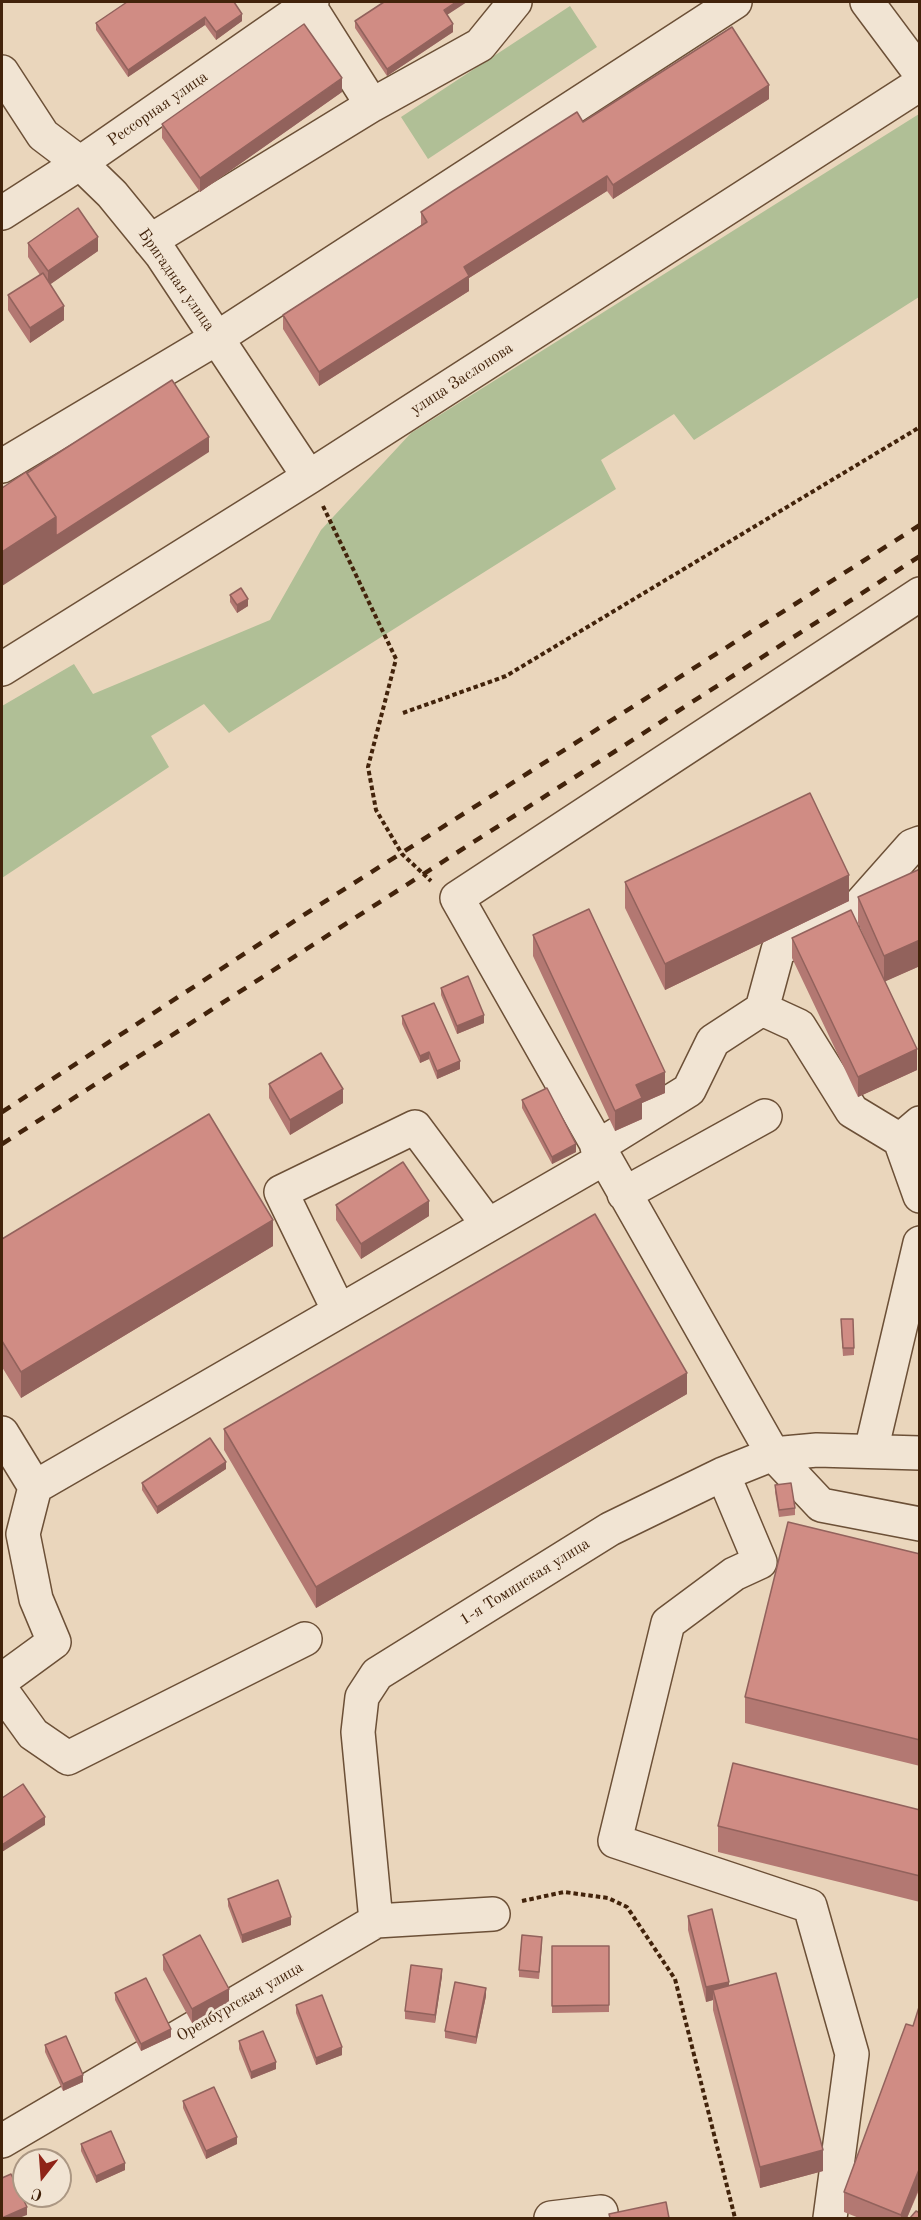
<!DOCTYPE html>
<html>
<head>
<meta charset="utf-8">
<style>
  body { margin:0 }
  #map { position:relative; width:921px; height:2220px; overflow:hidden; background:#ead6bc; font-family:"Old Standard TT",serif }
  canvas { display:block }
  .frame { position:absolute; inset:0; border:3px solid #42230b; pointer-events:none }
  .north { position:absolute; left:12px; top:2148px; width:60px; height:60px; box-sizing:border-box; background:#f1e4d3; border:2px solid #ab9783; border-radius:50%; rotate:197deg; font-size:16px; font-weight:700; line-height:24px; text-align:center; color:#42230b }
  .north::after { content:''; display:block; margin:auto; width:21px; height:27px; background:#8f2418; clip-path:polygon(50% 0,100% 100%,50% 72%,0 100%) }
</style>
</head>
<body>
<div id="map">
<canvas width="921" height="2220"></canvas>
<div class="frame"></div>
<div class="north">С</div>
</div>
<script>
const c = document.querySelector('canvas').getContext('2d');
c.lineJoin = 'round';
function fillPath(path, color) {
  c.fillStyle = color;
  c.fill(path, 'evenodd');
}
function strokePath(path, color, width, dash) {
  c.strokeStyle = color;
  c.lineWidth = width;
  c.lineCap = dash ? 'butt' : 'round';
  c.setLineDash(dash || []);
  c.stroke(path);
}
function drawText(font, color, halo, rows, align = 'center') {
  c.font = font + ' "Old Standard TT",serif';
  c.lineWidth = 6;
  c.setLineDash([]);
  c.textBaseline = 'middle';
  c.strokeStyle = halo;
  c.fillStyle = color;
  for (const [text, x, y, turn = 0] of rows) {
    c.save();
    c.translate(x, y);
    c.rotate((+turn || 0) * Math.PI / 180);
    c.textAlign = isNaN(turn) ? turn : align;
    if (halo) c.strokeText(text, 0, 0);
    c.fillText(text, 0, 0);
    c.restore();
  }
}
fillPath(new Path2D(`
  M570,6L597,47L428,159L401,117Z
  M919,114V297L694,440L674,414L601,460L616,489L229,733L204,704L151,736L169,767L2,878V706L74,664L93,694L270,620L321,530L411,433Z`), '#b0bf96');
const minor = new Path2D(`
  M867,2L920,73
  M308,4L372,105
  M2,72L43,135L80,163L112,194L161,254L309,477
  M2,213L80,163L312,2
  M150,241L372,105L480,45L515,2
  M2,466L217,338L735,2
  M920,594L457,898L773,1454L821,1505L920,1524
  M2,669L309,477L920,84
  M762,1009L778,950L857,908L912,846L920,843
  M920,1123L900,1140L920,1196
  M597,1147L689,1090L713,1041L762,1009L799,1026L852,1111L900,1140
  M624,1194L765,1116
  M339,1311L281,1192L415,1127L488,1225
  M2,1433L35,1487
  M871,1451L920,1243
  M723,1474L760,1562L734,1574L668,1623L615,1841L810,1906L852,2054L830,2218
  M2,1680L54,1642L36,1599L23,1534L35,1487L603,1159
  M2,1691L33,1734L68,1758L305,1639
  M376,1921L358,1732L362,1697L377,1674L610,1529L723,1474L773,1454L817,1450L920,1453
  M2,2141L376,1921L493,1914
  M551,2218L601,2212`);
strokePath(minor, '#6c5037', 36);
strokePath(new Path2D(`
  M323,506L396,659L368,767L376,810L402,854L431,881
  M403,713L506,676L920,427
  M522,1901L564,1892L608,1898L627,1907L675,1979L735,2218`), '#42230b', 4, [4.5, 3]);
strokePath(minor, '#f1e4d3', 33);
strokePath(new Path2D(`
  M2,1112L313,909L920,525
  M2,1144L920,556`), '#42230b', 4.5, [10, 10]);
fillPath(new Path2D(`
  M127,2L242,21L216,40L205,25L128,77L96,30V23Z
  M447,15L453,32L387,76L355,28V21Z
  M342,92L200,192L162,138V124Z
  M769,99L613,199L607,191L469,278V291L319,386L283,329V315L421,226V212L583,122Z
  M28,243L98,251L50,284L64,320L30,343L8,310V295L40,275L28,257Z
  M230,595L248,606L237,613L230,602Z
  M625,882L849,901L665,990L625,908Z
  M858,897L920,966L885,981L917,1070L858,1097L792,958V938L870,950L858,923Z
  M533,935L665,1093L642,1103V1119L615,1131L533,956Z
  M441,988L484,1023L457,1034L441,995Z
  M402,1016L460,1069L437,1079L429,1059L420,1063L402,1024Z
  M269,1084L343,1103L290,1135L269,1098Z
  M522,1100L576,1152L552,1164L522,1108Z
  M336,1205L429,1216L361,1259L336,1220Z
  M2,1239L273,1246L21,1398L2,1367Z
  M841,1327L854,1348V1355L843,1356Z
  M687,1394L316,1608L224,1450V1429Z
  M226,1469L157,1514L142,1490V1483Z
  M775,1485L795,1508V1515L779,1517L775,1492Z
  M920,1554V1766L745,1723V1697Z
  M920,1810V1902L718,1852V1826Z
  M228,1899L291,1925L242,1943L228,1906Z
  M688,1916L729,1985L823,2171L760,2188L713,2010V2000L706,2002L688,1930Z
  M542,1945L539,1979L519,1977V1970Z
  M552,1946H609V2012L552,2013Z
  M163,1955L229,2003L192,2023L163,1970Z
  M442,1976L435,2023L405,2019V2011Z
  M115,1993L171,2037L141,2051L115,2000Z
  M486,1996L476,2044L445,2038V2031Z
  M920,2004V2188L907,2218H859L844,2212V2192L913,2026Z
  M296,2005L342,2055L316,2065L296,2013Z
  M239,2041L276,2069L251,2079L239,2049Z
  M45,2045L83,2082L63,2091L45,2052Z
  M183,2101L237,2144L206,2159L183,2108Z
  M81,2144L125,2170L96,2183L81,2151Z`), '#b37872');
fillPath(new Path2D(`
  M456,2H467L444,17V10Z
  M242,14V21L216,40V32Z
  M205,17V25L128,77V70Z
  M453,24V32L387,76V69Z
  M342,78V92L200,192V178Z
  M769,85V99L613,199V185Z
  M607,176V191L469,278V291L319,386V372L464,267Z
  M98,237V251L48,286V271Z
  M64,306V320L30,343V328Z
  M209,437V452L2,586V552L56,517Z
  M248,599V606L237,613V605Z
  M849,875V901L665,990V964Z
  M920,940V966L884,982V956Z
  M484,1015V1023L457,1034V1026Z
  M917,1049V1070L858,1097V1077Z
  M429,1052V1059L420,1063V1056Z
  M460,1061V1069L437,1079V1071Z
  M665,1072V1093L642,1103V1119L615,1131V1111L636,1085Z
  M343,1089V1103L290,1135V1120Z
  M576,1144V1152L552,1164V1157Z
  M429,1201V1216L361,1259V1244Z
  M273,1220V1246L21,1398V1372Z
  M687,1373V1394L316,1608V1587Z
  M226,1462V1469L157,1514V1507Z
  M45,1817V1825L2,1852V1845Z
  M291,1917V1925L242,1943V1935Z
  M442,1969V1976L435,2023V2015Z
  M729,1982V1996L713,1990V2000L706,2002V1987Z
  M486,1988V1996L476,2044V2037Z
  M229,1989V2003L192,2023V2009Z
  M171,2029V2037L141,2051V2044Z
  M342,2047V2055L316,2065V2058Z
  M276,2062V2069L251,2079V2072Z
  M83,2075V2082L63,2091V2084Z
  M237,2137V2144L206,2159V2151Z
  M823,2150V2171L760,2188V2167Z
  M125,2163V2170L96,2183V2176Z
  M919,2167V2188L907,2218H901V2215Z
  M27,2207V2215L19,2218H2Z`), '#92625c');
const building = new Path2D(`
  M127,2H234L242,14L216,32L205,17L128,70L96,23Z
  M384,2H456L444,10L453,24L387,69L355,21Z
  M304,24L342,78L200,178L162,124Z
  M732,27L769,85L613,185L607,176L464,267L469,276L319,372L283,315L427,222L421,212L453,191L577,112L583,122Z
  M78,208L98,237L48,271L28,243Z
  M43,273L64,306L30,328L8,295Z
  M172,380L209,437L56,536V517L27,473Z
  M26,472L56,517L2,552V488Z
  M241,588L248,599L237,605L230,595Z
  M810,793L849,875L665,964L625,882Z
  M920,869V940L884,956L858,897Z
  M589,909L665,1072L636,1085L642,1098L615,1111L533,935Z
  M851,910L917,1049L858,1077L792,938Z
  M468,976L484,1015L457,1026L441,988Z
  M434,1003L460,1061L437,1071L429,1052L420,1056L402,1016Z
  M321,1053L343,1089L290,1120L269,1084Z
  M547,1088L576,1144L552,1157L522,1100Z
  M209,1114L273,1220L21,1372L2,1341V1239Z
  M403,1162L429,1201L361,1244L336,1205Z
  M595,1214L687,1373L316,1587L224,1429Z
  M841,1319H853L854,1348H843Z
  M210,1438L226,1462L157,1507L142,1483Z
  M791,1483L795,1508L779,1510L775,1485Z
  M788,1522L920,1554V1740L745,1697Z
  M733,1763L920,1810V1876L718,1826Z
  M23,1784L45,1817L2,1845V1798Z
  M278,1880L291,1917L242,1935L228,1899Z
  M712,1909L729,1982L706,1987L688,1916Z
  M200,1935L229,1989L192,2009L163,1955Z
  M522,1935L542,1937L539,1972L519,1970Z
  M552,1946H609V2005L552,2006Z
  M411,1965L442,1969L435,2015L405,2011Z
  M776,1973L823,2150L760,2167L713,1990Z
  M146,1978L171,2029L141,2044L115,1993Z
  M455,1982L486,1988L476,2037L445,2031Z
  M322,1995L342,2047L316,2058L296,2005Z
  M920,2004V2167L901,2215L844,2192L906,2024L913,2026Z
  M263,2031L276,2062L251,2072L239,2041Z
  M66,2036L83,2075L63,2084L45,2045Z
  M214,2087L237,2137L206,2151L183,2101Z
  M111,2131L125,2163L96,2176L81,2144Z
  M11,2174L27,2207L2,2218V2178Z
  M666,2202L669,2218H610L609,2214Z
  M916,2211L920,2213V2218H910Z`);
fillPath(building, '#d08c84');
strokePath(building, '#92625c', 1.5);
drawText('16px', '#42230b', '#f1e4d3', [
  ["Рессорная улица",158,109,-35],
  ["Бригадная улица",176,280,55],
  ["улица Заслонова",462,379,-33],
  ["1-я Томинская улица",525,1582,-32],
  ["Оренбургская улица",240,2002,-30]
]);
</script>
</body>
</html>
